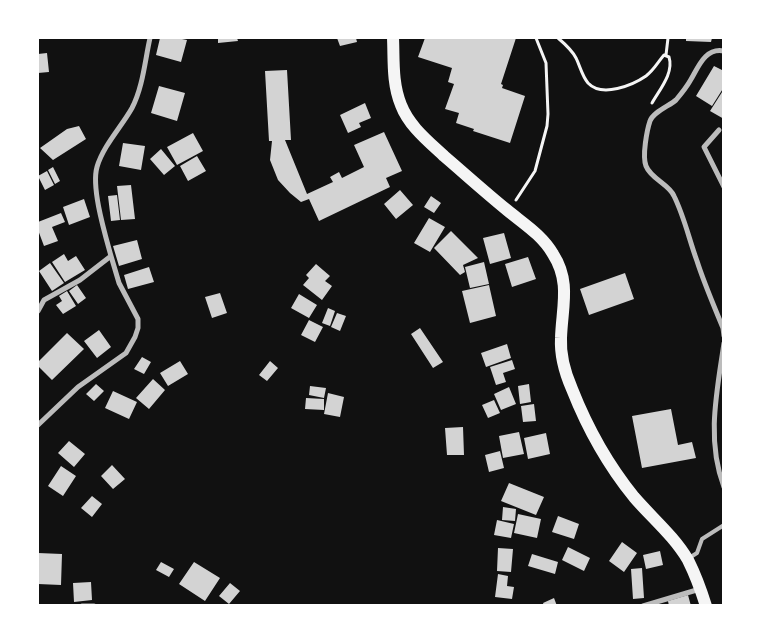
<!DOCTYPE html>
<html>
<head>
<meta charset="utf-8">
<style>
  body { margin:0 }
  #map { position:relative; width:761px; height:643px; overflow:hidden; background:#111; font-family:Signika,sans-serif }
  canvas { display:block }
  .frame { position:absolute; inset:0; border:39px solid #fff; pointer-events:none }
</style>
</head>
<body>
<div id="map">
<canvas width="761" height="643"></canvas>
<div class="frame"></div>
</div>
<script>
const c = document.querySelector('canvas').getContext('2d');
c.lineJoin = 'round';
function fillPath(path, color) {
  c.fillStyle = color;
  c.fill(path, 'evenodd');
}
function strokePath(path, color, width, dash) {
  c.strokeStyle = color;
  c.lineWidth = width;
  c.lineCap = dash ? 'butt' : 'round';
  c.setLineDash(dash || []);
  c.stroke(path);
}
fillPath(new Path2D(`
  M160,38H177L187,40L181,62L156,55Z
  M218,38H237L238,41L218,43Z
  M337,38H356L357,42L340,46Z
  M425,38H516L501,84L503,85L502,88L525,96L510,143L473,131L474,129L456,123L459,113L445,109L454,84L448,82L452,68L418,57Z
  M686,38H712L711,42L686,41Z
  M47,53L49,72L38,73V54Z
  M714,66L724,71V87L712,106L696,96Z
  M287,70L291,140H285L307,194L333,182L330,177L339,172L342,178L364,167L354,145L384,132L402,171L386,178L390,187L319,221L309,199L301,202L290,193L278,180L270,160L272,141H269L265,71Z
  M159,86L185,93L177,121L151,113Z
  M724,89V119L710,111Z
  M365,103L371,118L359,123L361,127L348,133L340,115Z
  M79,126L86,139L53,160L40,148L67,129Z
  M193,133L203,151L177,165L167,147Z
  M123,143L145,146L141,170L119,166Z
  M161,149L175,166L164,175L150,159Z
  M197,156L206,171L188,181L180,166Z
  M53,167L60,181L55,184L48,170Z
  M47,171L54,185L45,190L38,176Z
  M131,185L135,219L121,220L117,186Z
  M400,190L413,205L396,219L384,204Z
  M117,195L120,220L111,221L108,196Z
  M431,196L441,203L434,213L424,207Z
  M84,199L90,217L69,225L63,207Z
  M61,213L65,222L52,227L58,241L44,246L38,230V222Z
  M429,218L445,227L430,252L414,243Z
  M451,231L478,258L463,265L465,272L460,275L434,248Z
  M504,233L511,258L490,264L483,238Z
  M137,240L142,259L119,266L113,246Z
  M64,254L68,261L76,256L85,270L65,282L52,262Z
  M528,257L536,279L512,287L505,264Z
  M484,262L489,284L470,288L465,267Z
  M50,263L64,283L52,291L39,271Z
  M316,264L330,276L325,281L332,286L322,300L303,285L309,278L306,275Z
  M149,267L154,282L128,289L124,275Z
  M625,273L634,299L589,315L580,289Z
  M77,285L86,298L78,304L69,291Z
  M489,285L496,316L470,323L462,291Z
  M67,291L76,306L63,314L56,305L62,301L59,296Z
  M220,293L227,313L212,318L205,297Z
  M299,294L317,305L309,318L291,308Z
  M328,308L335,311L330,326L322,323Z
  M337,313L346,316L340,331L331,327Z
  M309,320L323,327L315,342L301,335Z
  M420,328L443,362L433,368L411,334Z
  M99,330L111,347L97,358L84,341Z
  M67,333L84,349L52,380L38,366V362Z
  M507,344L511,358L486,367L481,353Z
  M142,357L151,362L144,374L134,369Z
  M512,360L515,369L503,373L506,382L496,385L490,367Z
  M180,361L188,374L168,386L160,373Z
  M270,361L278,368L267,381L259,375Z
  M153,379L165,390L149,409L136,398Z
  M96,384L104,391L94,401L86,394Z
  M529,384L531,402L520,404L518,386Z
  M310,386L326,388L324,398L309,395Z
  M509,387L516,404L501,410L494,394Z
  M113,391L137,402L129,419L105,408Z
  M328,393L344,397L340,417L324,414Z
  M306,398L324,399V410L305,409Z
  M494,400L500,413L488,418L482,405Z
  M534,404L536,421L523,422L521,406Z
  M671,409L678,445L692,442L696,458L642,468L632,416Z
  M463,427L464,455H447L445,428Z
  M519,432L524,454L503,458L499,436Z
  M546,433L550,454L528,459L524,438Z
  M69,441L85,454L74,467L58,453Z
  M500,451L504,468L489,472L485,455Z
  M112,465L125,479L113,489L101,476Z
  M61,466L76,476L63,496L48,486Z
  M509,483L544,497L536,515L501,501Z
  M92,496L102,504L92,517L81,508Z
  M503,507L516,509L515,521L502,520Z
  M518,514L541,519L537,538L514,533Z
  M558,516L579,524L574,539L552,532Z
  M497,520L514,524L511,538L494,535Z
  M622,542L637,553L624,572L609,561Z
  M568,547L590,558L584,571L562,560Z
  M498,548L513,549L511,572L497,571Z
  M660,551L663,565L646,569L643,555Z
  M38,553L62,554L61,585L38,584Z
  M532,554L558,562L555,574L528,566Z
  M161,562L174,569L169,577L156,570Z
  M194,562L220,578L205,601L179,584Z
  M642,568L644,598L633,599L631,569Z
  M498,574L508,576L507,586L514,587L512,599L495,597Z
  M91,582L92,600L74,602L73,583Z
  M230,583L240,591L229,604L219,596Z
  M688,595L691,606H669L668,601Z
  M554,598L557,606H544L543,603Z`), '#d3d3d3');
strokePath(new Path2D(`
  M558,38C565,44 572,50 576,58C580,66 582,76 588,83C602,98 633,85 646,76C654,70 658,62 664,55L669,57C674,73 660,89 652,103
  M666,55L668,38
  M516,200L535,171L547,126L548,114L546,63L536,38`), '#f5f5f5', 3);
strokePath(new Path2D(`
  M689,558L697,553L702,539L724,525`), '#bcbcbc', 4);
strokePath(new Path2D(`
  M724,51C705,47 698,68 690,81C686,88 681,94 676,100C669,106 653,112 650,121C647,130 642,156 646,166C651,179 669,184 674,196C684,216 689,239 697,261C704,283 714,306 723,328L724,336
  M719,130L704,147L724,187
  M38,311L44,300L80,280L111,256C105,234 91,188 97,167C103,146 122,126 132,108C143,87 145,60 150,38
  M724,343C717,391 706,440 724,487
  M38,425L78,387L126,353L135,337L138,328V319L119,283L111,256
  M82,606H94
  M643,606L700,589`), '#bcbcbc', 5);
strokePath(new Path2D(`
  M393,38C394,60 392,83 401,105C409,126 428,141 444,156C465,174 486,193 507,210C524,224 542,235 553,254C571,282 562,307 561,338C560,356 565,373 572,389C587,427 608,465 634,497C652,518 674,536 688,560C695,574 701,590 706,606`), '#f5f5f5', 12);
</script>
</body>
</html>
